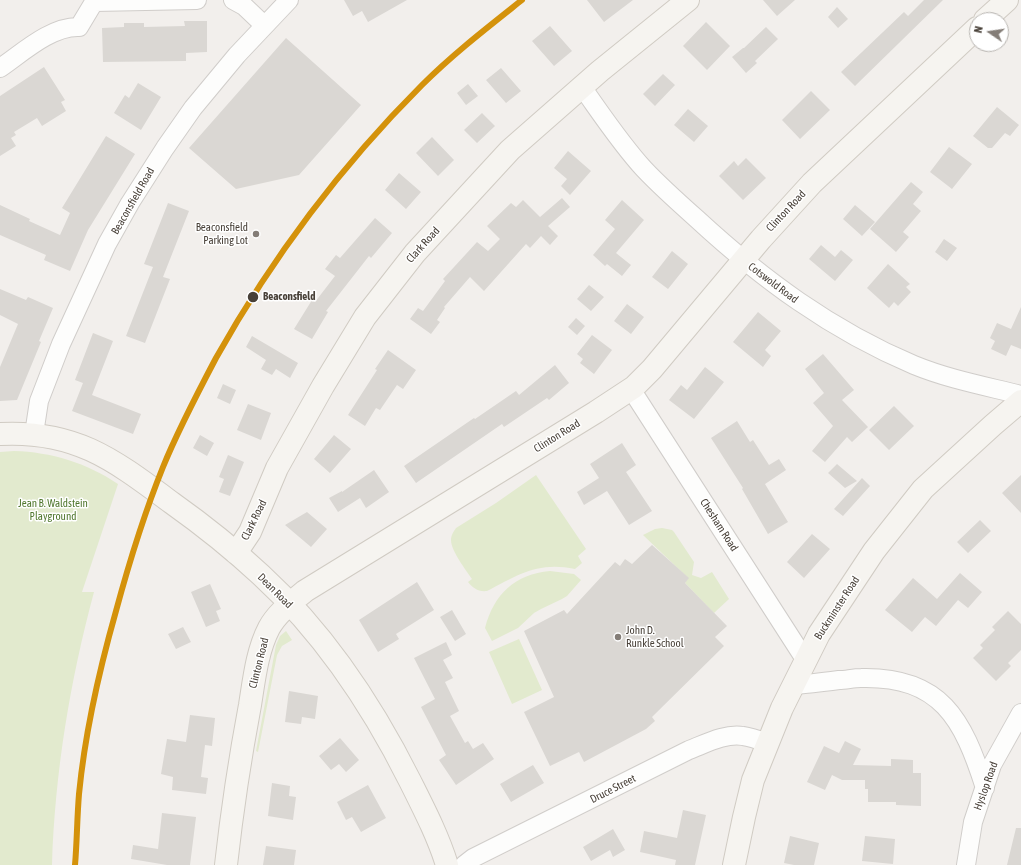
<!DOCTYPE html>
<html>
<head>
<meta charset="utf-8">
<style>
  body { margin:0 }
  #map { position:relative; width:1021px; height:865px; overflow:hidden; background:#f2efec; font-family:"Asap Condensed",sans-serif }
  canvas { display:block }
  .north { position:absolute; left:969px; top:12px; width:40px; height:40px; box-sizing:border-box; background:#fff; border:1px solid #b6b3af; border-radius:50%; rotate:283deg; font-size:11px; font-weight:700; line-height:16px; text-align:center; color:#484038 }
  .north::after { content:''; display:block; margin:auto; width:14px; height:18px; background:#847d77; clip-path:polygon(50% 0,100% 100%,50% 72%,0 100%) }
</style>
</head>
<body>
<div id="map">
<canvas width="1021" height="865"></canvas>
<div class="north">N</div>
</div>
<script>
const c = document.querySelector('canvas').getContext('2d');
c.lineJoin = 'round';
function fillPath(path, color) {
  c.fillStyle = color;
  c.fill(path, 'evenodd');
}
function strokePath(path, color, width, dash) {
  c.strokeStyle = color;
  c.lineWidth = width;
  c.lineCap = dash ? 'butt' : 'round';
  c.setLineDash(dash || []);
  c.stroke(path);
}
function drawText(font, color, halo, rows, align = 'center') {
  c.font = font + ' "Asap Condensed",sans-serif';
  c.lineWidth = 3;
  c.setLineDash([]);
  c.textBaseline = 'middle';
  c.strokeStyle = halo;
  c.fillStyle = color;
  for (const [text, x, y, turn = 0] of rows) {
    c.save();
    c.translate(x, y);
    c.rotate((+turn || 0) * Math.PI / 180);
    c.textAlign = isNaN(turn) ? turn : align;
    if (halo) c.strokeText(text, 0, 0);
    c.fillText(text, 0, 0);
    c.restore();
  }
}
fillPath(new Path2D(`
  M14,451C51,452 87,463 118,484L82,592H94C70,681 55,772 52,865H0V452Z
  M536,475L586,549L578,556L582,563L575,569C538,561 518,575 487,591C478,592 473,588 468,582L472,579C466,570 451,551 451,540C451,535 454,531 456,528L496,503Z
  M662,528L672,530L674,532L694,562L692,575L701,578L712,572L729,599L714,613L685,583L688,578L643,535L655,529Z
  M550,571L574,574L581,580L567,596L562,599L541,609L534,613L518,628L492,641L485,628C494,594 515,574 550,571Z
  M286,631L292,640L282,646L277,655L258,752L256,751L276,645L280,636Z
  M519,639L542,690L512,704L489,652Z`), '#e2eace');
fillPath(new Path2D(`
  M344,0H407L368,22L362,11L353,16Z
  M587,0H633L604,22Z
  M763,0H795L777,16Z
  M924,0H943L855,86L841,72L904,12L908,16Z
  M837,7L848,19L838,28L828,17Z
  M184,21H207V52L186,53V61L103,62L102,28L124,27V23H144V27L185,26Z
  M706,22L730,46L707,70L683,46Z
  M550,26L572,51L554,66L532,41Z
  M766,27L778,39L755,61L757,63L746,73L732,57L743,48H744Z
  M286,38L361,105L299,175L236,189L189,148Z
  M44,67L65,100L61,102L66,111L42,126L37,118L14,132L16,135L11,138L16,146L0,156V96Z
  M501,68L521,91L506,103L486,80Z
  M663,74L675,85L655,106L643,94Z
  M138,83L161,97L141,130L114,113L125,95L129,98Z
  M468,84L478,96L466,105L457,93Z
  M811,91L830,110L800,139L782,120Z
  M997,107L1019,125L1010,136L1005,133L992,148H988L973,136Z
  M688,109L708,126L694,142L674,125Z
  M482,113L495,126L477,143L464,130Z
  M106,136L135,154L88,230L70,271L44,260L46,255L0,235V205L30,219L29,221L60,235L70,213L62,208Z
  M432,137L454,160L438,176L416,153Z
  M949,147L972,164L952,189L930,172Z
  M568,151L591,171L570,195L561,186L567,179L554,168Z
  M746,158L766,178L743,200L719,176L734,161L738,166Z
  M399,173L421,192L406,209L385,190Z
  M911,182L923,192L913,204L921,211L903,232L909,237L896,252L870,229Z
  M562,198L570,207L548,226L558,236L550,245L541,236L530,248L526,244L484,291L470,277L444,307L445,308L437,320L440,322L431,334L410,319L418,308L423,311L445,281L443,279L477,242L488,251L500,239L487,226L511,203L516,207L523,200L540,217Z
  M622,200L644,220L616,253L631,265L622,276L607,264L605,266L593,255L615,229L605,220Z
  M168,203L189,211L163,277L170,279L145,343L126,336L153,267L144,264Z
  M855,205L875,222L862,236L843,219Z
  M375,218L392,233L371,258L369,256L326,311L328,312L312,339L294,329L312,300L315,302L335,276L325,269L336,255L340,258Z
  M944,239L957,248L947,261L935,252Z
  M821,245L835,257L841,250L853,260L835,281L809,259Z
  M672,251L688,264L668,289L652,277Z
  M888,264L910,284L906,287L911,292L898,306L894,302L889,308L867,288Z
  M589,285L604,297L591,311L577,299Z
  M0,289L26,300L28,297L53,308L39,341L41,342L17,400L0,401V367L18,324L0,315Z
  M627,304L644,317L631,334L614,321Z
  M1021,307V349L1011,345L1006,356L991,349L995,341L990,338L997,323L1011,329Z
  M758,312L781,331L765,350L771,356L763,367L733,342Z
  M576,318L585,326L577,335L568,327Z
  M93,333L113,341L92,395L141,414L133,434L72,411L83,383L75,380Z
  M592,335L612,350L594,374L580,363L583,359L577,354Z
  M252,336L298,363L290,378L276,369L272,375L261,369L266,360L246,347Z
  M388,350L416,370L403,389L397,385L380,410L376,408L365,426L348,415L377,370L375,369Z
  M823,354L854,390L842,400L868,427L852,442L847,437L825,462L812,451L833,426L813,403L824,393L805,369Z
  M555,365L569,383L549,400L547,398L504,427L502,424L416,483L404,466L474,418L475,419L516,391L519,395Z
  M705,367L724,382L694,419L669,400L681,385L687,390Z
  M223,384L236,390L230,404L217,398Z
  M248,404L271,413L261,440L237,430Z
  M894,406L914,426L889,450L869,430Z
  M737,421L750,442L753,440L769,465L779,459L786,470L765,484L788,522L768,534L742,489L743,488L711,438Z
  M200,435L214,443L207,456L193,448Z
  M334,435L351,449L330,473L314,459Z
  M622,443L636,465L626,472L652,511L629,525L607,491L584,505L577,492L599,478L590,464Z
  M228,455L244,462L230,496L219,492L224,479L219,477Z
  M837,464L857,481L845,488L828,473Z
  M374,470L389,492L366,508L360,498L338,512L329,498L342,491V492Z
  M1021,475V513L1002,493Z
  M862,478L870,486L843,516L834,509Z
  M307,512L327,529L311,547L285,525Z
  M980,520L991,531L968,553L957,542Z
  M812,534L830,549L804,578L787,562Z
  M652,545L689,578L685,583L727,626L715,637L724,646L652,717L655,721L646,729L584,762L579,752L550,766L524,712L554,697L524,631L564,610L567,614L615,562L620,566L625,559L632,564Z
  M960,573L982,592L968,608L958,600L936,626L925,617L912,632L885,610L913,578L937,599Z
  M417,582L434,610L396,634L399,639L378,652L359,620Z
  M210,584L221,609L216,611L220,621L206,627L191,592Z
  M452,610L466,634L455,641L440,617Z
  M1008,611L1021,624V650L1008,663L1011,666L996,681L973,658L983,648L980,645L995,630L992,627Z
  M183,627L191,642L176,649L168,634Z
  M446,642L452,655L443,660L453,678L445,682L459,711L450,716L465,743L468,741L473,749L483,743L494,759L456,785L439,760L446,755L421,707L435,699L414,658Z
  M289,691L318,696L315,719L302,717L301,724L285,722Z
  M190,715L215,718L212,746L205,745L201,777L208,778L206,794L172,790L173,777L161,774L167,739L186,742Z
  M340,738L359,760L346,772L339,764L331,770L319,756Z
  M845,741L861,749L853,765L891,766V759L913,760V773H921V806L896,805V802H868V789H865V780H842L832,775L825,790L807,782L824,746L839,753Z
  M533,765L544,783L511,802L500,784Z
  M272,783L290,786L289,796L296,797L293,820L268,816Z
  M368,785L386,818L361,832L352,817L346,820L337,802Z
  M683,810L706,815L695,865H675L676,860L640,852L644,831L677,838Z
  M162,813L196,817L190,865H167L131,859L133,845L158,849Z
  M1016,828H1021V865H1007Z
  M613,829L625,850L613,857L610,850L591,861L583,847Z
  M790,836L819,843L814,865H794L784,863Z
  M865,836L895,839L893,864L862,861Z
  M266,846L296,850L294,865H263Z`), '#dad7d3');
const street = new Path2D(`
  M233,0L244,6L264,25
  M0,68C22,53 51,26 79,27L94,2L197,0
  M582,87C602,115 621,144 644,169C660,186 679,203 697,219C762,279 831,330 914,365C948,379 985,386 1021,395
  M631,389L806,661
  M34,434L39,401L61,344L107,244L130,203L165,148L193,108L237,55L289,0
  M794,685C809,684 824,682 839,680C846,680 853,678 861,678C941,676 963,719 985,788
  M464,865L473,858L689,750C705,744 725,733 743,736C751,737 759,740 767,743
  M966,865L973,822L992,765L1021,713`);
const secondary = new Path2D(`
  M985,20L1007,0
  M0,434C76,430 114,460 172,503C203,525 233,549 261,575C323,632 373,707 410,781C424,809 438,836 447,865
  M236,553L250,532L277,468L323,386L365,317L415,253L510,150L600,71L688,0
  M226,865C232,811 240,758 250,705C254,680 257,651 269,628C277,613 292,602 305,591L596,412L634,387L652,369L761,239L812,183L977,28
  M734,865L744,817L753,780L782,708L819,634L874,551L923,489L993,425L1021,401`);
strokePath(street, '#d0cdca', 20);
strokePath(secondary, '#d0cbc3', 24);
strokePath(street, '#fdfdfc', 18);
strokePath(secondary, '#f6f4f0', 22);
strokePath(new Path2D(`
  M75,865C77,842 77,818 79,794C85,732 99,671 116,611C129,563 144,514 163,467C178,430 197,394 216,358C272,258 341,166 422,85C453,54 488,27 522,0`), '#d4920b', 6);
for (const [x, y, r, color] of [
  [256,234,4,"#847d77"],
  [253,297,6,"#484038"],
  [618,637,4,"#847d77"]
]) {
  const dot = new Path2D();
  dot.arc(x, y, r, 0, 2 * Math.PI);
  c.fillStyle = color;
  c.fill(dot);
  strokePath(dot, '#fff', 1.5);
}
drawText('11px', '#484038', '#fff', [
  ["Beaconsfield Road",133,201,-60],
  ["Clinton Road",786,211,-47],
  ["Clark Road",423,245,-48],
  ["Cotswold Road",773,283,37],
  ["Clinton Road",557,436,-32],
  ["Clark Road",254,520,-64],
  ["Chesham Road",719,525,57],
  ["Dean Road",275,591,45],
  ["Buckminster Road",837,608,-57],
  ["Clinton Road",259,663,-76],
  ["Hyslop Road",986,786,-70],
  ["Druce Street",613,789,-27]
]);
drawText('11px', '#484038', '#fff', [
  ["Beaconsfield",248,228],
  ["Parking Lot",248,241],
  ["John D.",626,631,"left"],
  ["Runkle School",626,644,"left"]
], 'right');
drawText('bold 11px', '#484038', '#fff', [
  ["Beaconsfield",263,297]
], 'left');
drawText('11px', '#50772e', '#fff', [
  ["Jean B. Waldstein",53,504],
  ["Playground",53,517]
]);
</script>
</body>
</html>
